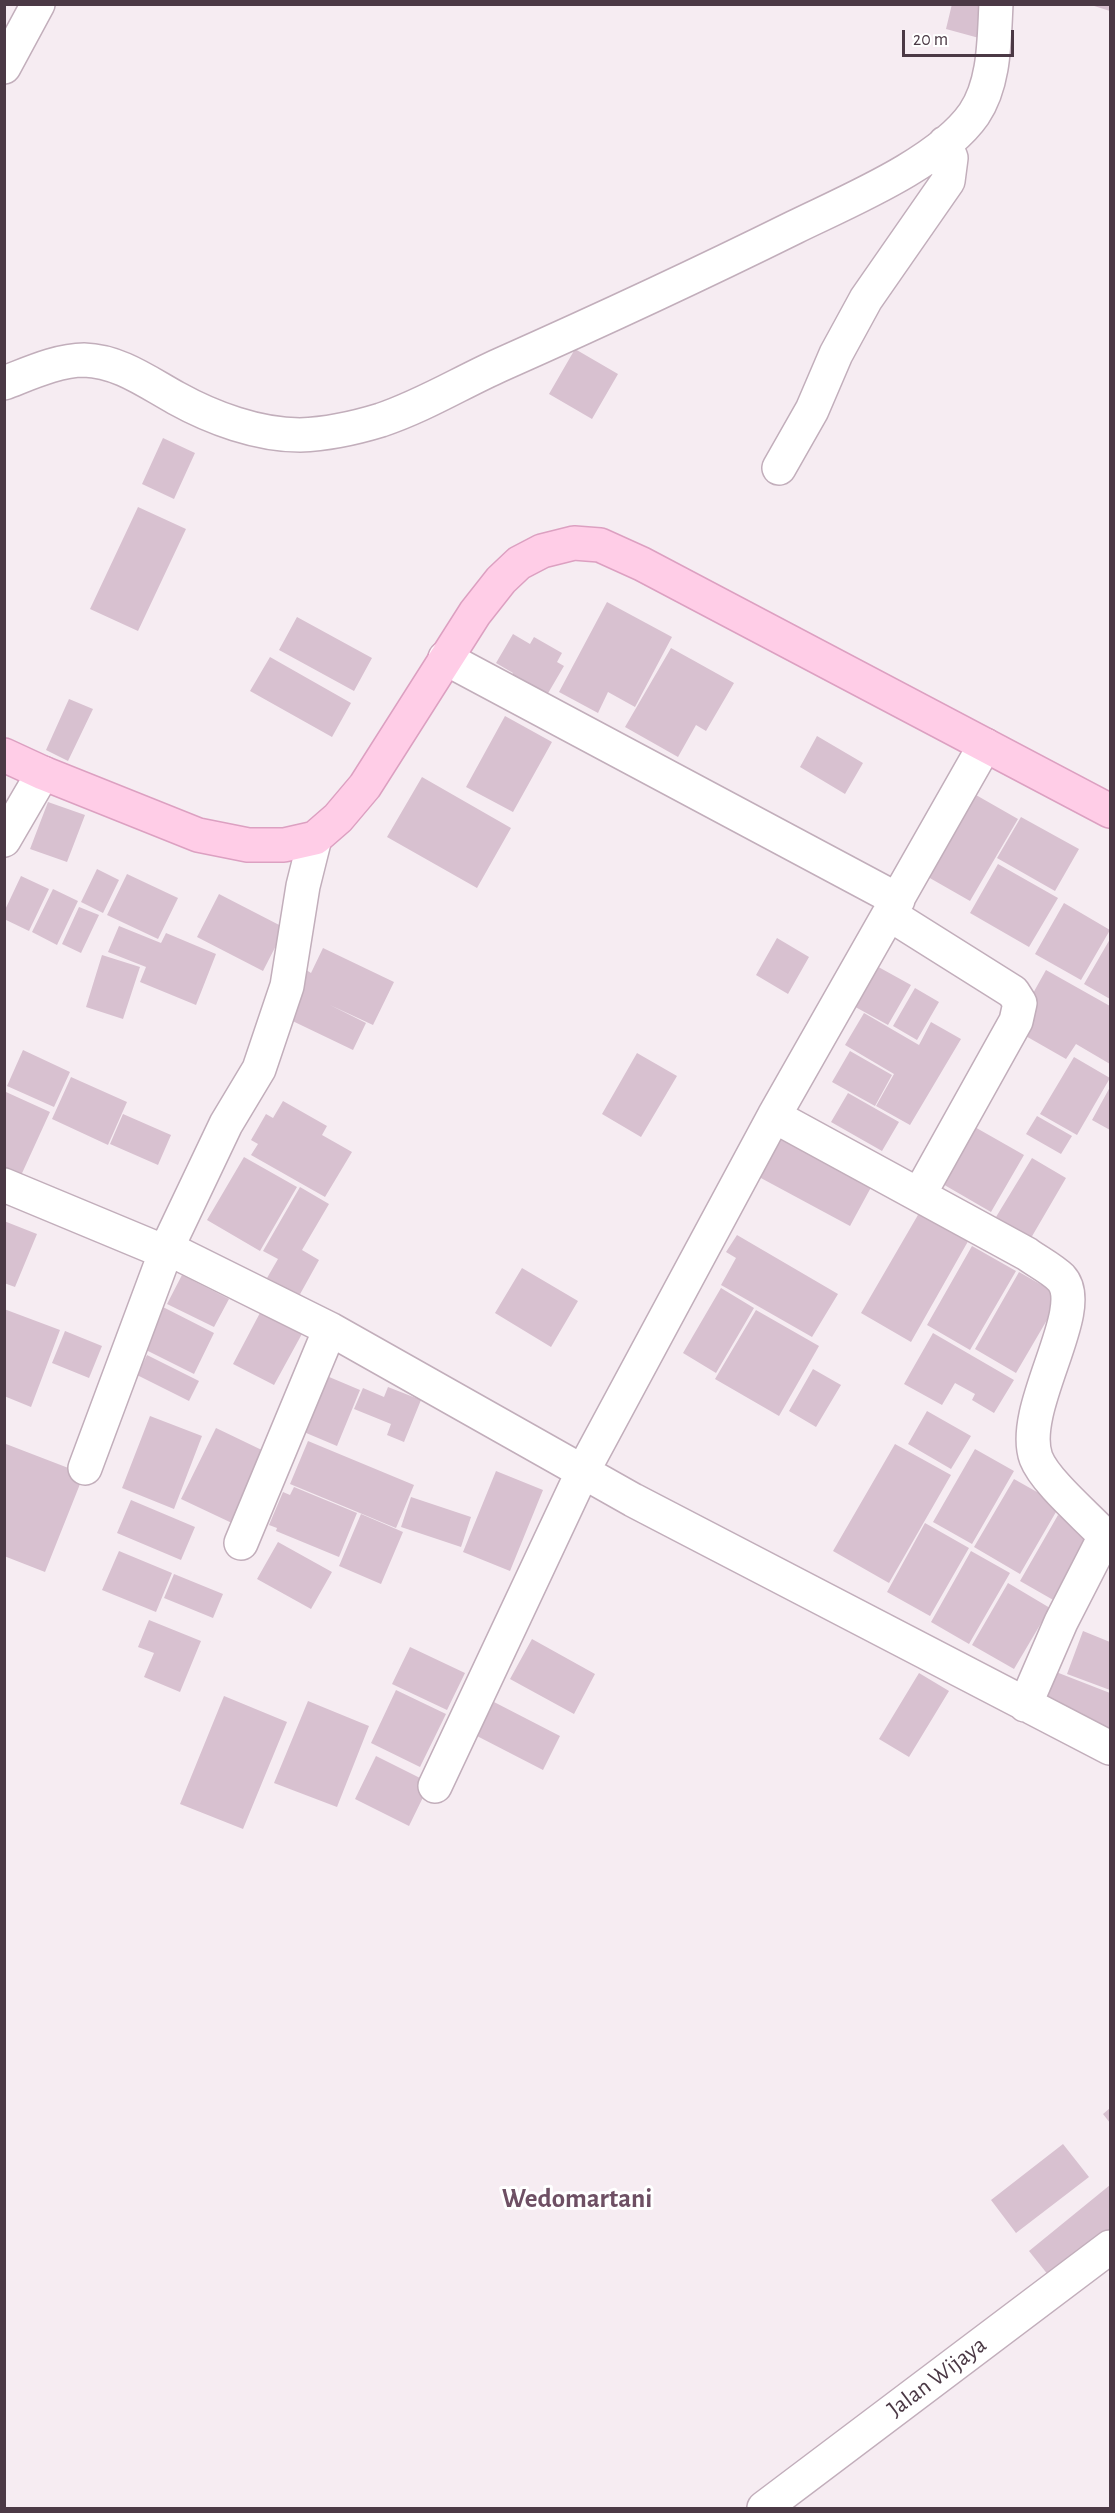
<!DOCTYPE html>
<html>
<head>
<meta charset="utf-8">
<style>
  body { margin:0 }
  #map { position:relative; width:1115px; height:2513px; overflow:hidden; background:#f6ecf2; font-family:"Alegreya Sans",sans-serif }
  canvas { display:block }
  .frame { position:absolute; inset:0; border:6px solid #4b3945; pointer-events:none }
  .scale { position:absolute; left:902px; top:30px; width:112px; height:27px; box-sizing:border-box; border:3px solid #4b3945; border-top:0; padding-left:8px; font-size:18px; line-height:21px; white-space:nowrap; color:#4b3945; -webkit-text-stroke:4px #fff; paint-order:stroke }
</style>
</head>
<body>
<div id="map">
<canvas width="1115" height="2513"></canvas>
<div class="frame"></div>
<div class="scale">20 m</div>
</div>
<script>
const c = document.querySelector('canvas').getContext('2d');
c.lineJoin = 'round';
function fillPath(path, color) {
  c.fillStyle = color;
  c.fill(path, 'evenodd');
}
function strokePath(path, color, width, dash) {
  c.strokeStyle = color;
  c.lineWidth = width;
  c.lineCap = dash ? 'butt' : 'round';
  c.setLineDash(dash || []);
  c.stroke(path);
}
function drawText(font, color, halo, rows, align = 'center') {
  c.font = font + ' "Alegreya Sans",sans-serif';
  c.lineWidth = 6;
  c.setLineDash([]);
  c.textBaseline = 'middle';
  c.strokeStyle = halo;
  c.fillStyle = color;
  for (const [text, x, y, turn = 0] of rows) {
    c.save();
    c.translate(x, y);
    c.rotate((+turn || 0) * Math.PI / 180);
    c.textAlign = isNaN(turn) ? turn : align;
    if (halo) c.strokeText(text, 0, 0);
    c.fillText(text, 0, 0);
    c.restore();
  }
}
fillPath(new Path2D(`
  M952,4H987L979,38L946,29Z
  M1091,4H1110V11L1091,5Z
  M575,349L618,374L592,419L549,394Z
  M163,438L195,453L174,499L142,484Z
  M138,507L186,529L138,631L90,609Z
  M607,602L672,637L635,707L608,692L598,713L559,692Z
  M297,617L372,658L354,691L279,650Z
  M513,634L530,644L534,637L562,653L557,662L564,666L547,695L511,677L513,673L496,663Z
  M671,648L734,683L706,731L696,725L678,757L625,727Z
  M270,657L351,703L332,737L250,691Z
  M69,699L93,709L68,761L46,750Z
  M505,716L552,742L513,812L466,787Z
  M817,736L863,763L845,794L800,767Z
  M422,777L511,828L477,888L387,837Z
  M969,791L1018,819L970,901L921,873Z
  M48,802L85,815L67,862L30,849Z
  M1021,817L1079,849L1055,891L997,858Z
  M998,864L1058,898L1029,947L970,913Z
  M97,869L119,880L103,913L81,902Z
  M127,874L178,898L158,939L107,915Z
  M21,876L49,889L29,931L4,919V912Z
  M53,889L78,901L57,945L32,932Z
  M219,894L285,928L263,971L197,937Z
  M1064,903L1110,930L1081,980L1035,954Z
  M79,907L99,915L81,953L62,944Z
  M119,926L161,943L166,933L216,954L196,1005L140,982L146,967L108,952Z
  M777,938L809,957L788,994L756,975Z
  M1110,939V999L1084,984Z
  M323,948L394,982L373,1025L330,1005L366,1023L353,1050L280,1015L303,968L311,973Z
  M102,955L140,967L123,1019L86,1007Z
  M873,964L911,985L888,1025L850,1004Z
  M1046,970L1110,1006V1064L1076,1044L1066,1059L1017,1031L1022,1013Z
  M915,988L939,1002L917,1040L893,1026Z
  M864,1013L919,1045L931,1022L961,1039L910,1125L876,1106L894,1074L845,1045Z
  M23,1050L70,1072L54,1107L7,1086Z
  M850,1051L892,1075L875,1106L832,1082Z
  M637,1053L677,1076L641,1137L602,1114Z
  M1074,1057L1110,1078L1077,1135L1040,1114Z
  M71,1077L127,1102L108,1145L52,1119Z
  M1110,1087V1130L1092,1120Z
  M6,1092L50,1112L18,1182L5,1176Z
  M848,1093L899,1122L882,1151L831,1122Z
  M283,1101L327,1126L322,1135L352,1152L325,1197L251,1155L258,1144L251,1140L266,1114L273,1118Z
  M123,1114L171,1135L158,1165L110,1144Z
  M1037,1116L1072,1136L1061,1154L1026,1134Z
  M973,1126L1024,1155L991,1212L941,1183Z
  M784,1131L875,1180L850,1226L759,1177Z
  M244,1157L297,1187L260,1251L207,1220Z
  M1032,1158L1066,1178L1031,1238L996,1217Z
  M300,1187L329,1204L302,1250L319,1260L299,1296L267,1278L278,1259L263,1251Z
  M922,1208L971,1236L911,1342L861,1313Z
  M4,1221L37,1234L15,1287L4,1283Z
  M737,1235L838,1294L812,1337L721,1285L736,1258L726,1252Z
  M972,1246L1016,1271L970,1350L927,1325Z
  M522,1268L578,1301L551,1347L495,1313Z
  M1019,1272L1061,1296L1016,1373L975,1349Z
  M182,1275L229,1299L214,1327L167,1304Z
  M721,1288L754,1308L716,1373L683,1353Z
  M161,1306L214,1333L194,1374L140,1347Z
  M4,1309L60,1330L31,1407L4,1396Z
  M756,1310L819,1346L779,1416L715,1379Z
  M261,1311L303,1332L274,1385L233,1364Z
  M65,1331L102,1346L89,1378L52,1363Z
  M933,1333L1014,1380L994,1413L972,1400L975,1394L955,1383L942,1405L904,1384Z
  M147,1355L199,1381L189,1401L137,1375Z
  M813,1369L841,1385L816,1427L789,1411Z
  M315,1371L360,1390L337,1446L292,1427Z
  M388,1387L421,1400L404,1442L387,1435L391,1424L354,1409L363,1388L384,1397Z
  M927,1411L971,1436L951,1469L908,1444Z
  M150,1416L202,1436L174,1509L122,1488Z
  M216,1428L268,1453L234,1524L181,1499Z
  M308,1441L414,1485L396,1528L290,1484Z
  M6,1444L84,1474L45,1572L4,1556Z
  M895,1444L951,1475L889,1583L833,1551Z
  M975,1449L1014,1471L972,1544L933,1522Z
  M496,1471L543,1490L510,1571L463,1552Z
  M1014,1479L1060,1505L1020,1574L974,1547Z
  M294,1487L357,1513L339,1557L276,1531L277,1528L269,1525L283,1492L290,1495Z
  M411,1497L471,1517L461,1547L401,1527Z
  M131,1500L195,1527L181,1560L117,1533Z
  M361,1514L403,1532L381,1584L339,1566Z
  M1058,1515L1094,1535L1055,1601L1020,1581Z
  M925,1523L969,1548L930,1616L887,1592Z
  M278,1542L332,1572L311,1609L257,1579Z
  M119,1551L172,1573L156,1612L102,1590Z
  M971,1551L1010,1573L969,1644L931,1622Z
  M174,1574L223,1594L213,1618L164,1598Z
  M1008,1583L1050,1608L1014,1669L972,1645Z
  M149,1620L201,1641L180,1692L144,1677L154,1653L138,1647Z
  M1083,1631L1110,1642V1690L1067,1674Z
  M532,1639L595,1674L574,1714L510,1679Z
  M410,1647L465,1673L447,1710L392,1684Z
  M1051,1670L1110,1693V1732L1038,1705Z
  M919,1673L949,1691L909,1757L879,1739Z
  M396,1690L446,1714L420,1767L371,1743Z
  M224,1696L287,1722L243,1829L180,1804Z
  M308,1701L369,1726L337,1807L274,1783Z
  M494,1702L560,1736L543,1770L477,1736Z
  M376,1756L430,1783L409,1826L355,1799Z
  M1110,2108V2123L1103,2114Z
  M1063,2144L1089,2177L1016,2233L991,2200Z
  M1110,2185V2235L1053,2281L1029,2251Z`), '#d8c1d0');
const minor = new Path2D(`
  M4,67L38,4
  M4,383C28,374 58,360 84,360C119,361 147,382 176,398C212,418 258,435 300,435C328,434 355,428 381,420C423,406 460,383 500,365C599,321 698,275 795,227C848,201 940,163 974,114C995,83 994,40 996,4
  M779,468L812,410L836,354L866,299L948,181L951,158L945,143
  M445,658L898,900
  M4,840L43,773
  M889,914L1013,992L1020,1003L1016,1021L919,1195
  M774,1116L1027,1254C1038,1262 1052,1269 1061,1278C1090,1309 1018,1408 1036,1458C1045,1481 1084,1514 1102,1533V1542L1061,1622L1025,1705
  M4,1185L165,1252
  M167,1248L330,1329L633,1500L1110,1748
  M85,1468L167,1248L226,1124L259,1069L287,986L303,886L315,838
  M241,1543L330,1329
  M435,1786L583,1471L774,1116L985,745
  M764,2508L1110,2247`);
const secondary = new Path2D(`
  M4,755L43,773L198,835L248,845H284L315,838L338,818L365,786L475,613L501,580L519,563L542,551L574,543L600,545L642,564L1110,811`);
strokePath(minor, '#c2aebb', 36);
strokePath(secondary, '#dca0c1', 36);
strokePath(minor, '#fff', 33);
strokePath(secondary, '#ffcde7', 33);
drawText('24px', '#4b3945', '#fff', [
  ["Jalan Wijaya",937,2377,-37]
]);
drawText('bold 27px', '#6e5064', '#fff', [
  ["Wedomartani",577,2199]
]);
</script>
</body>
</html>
